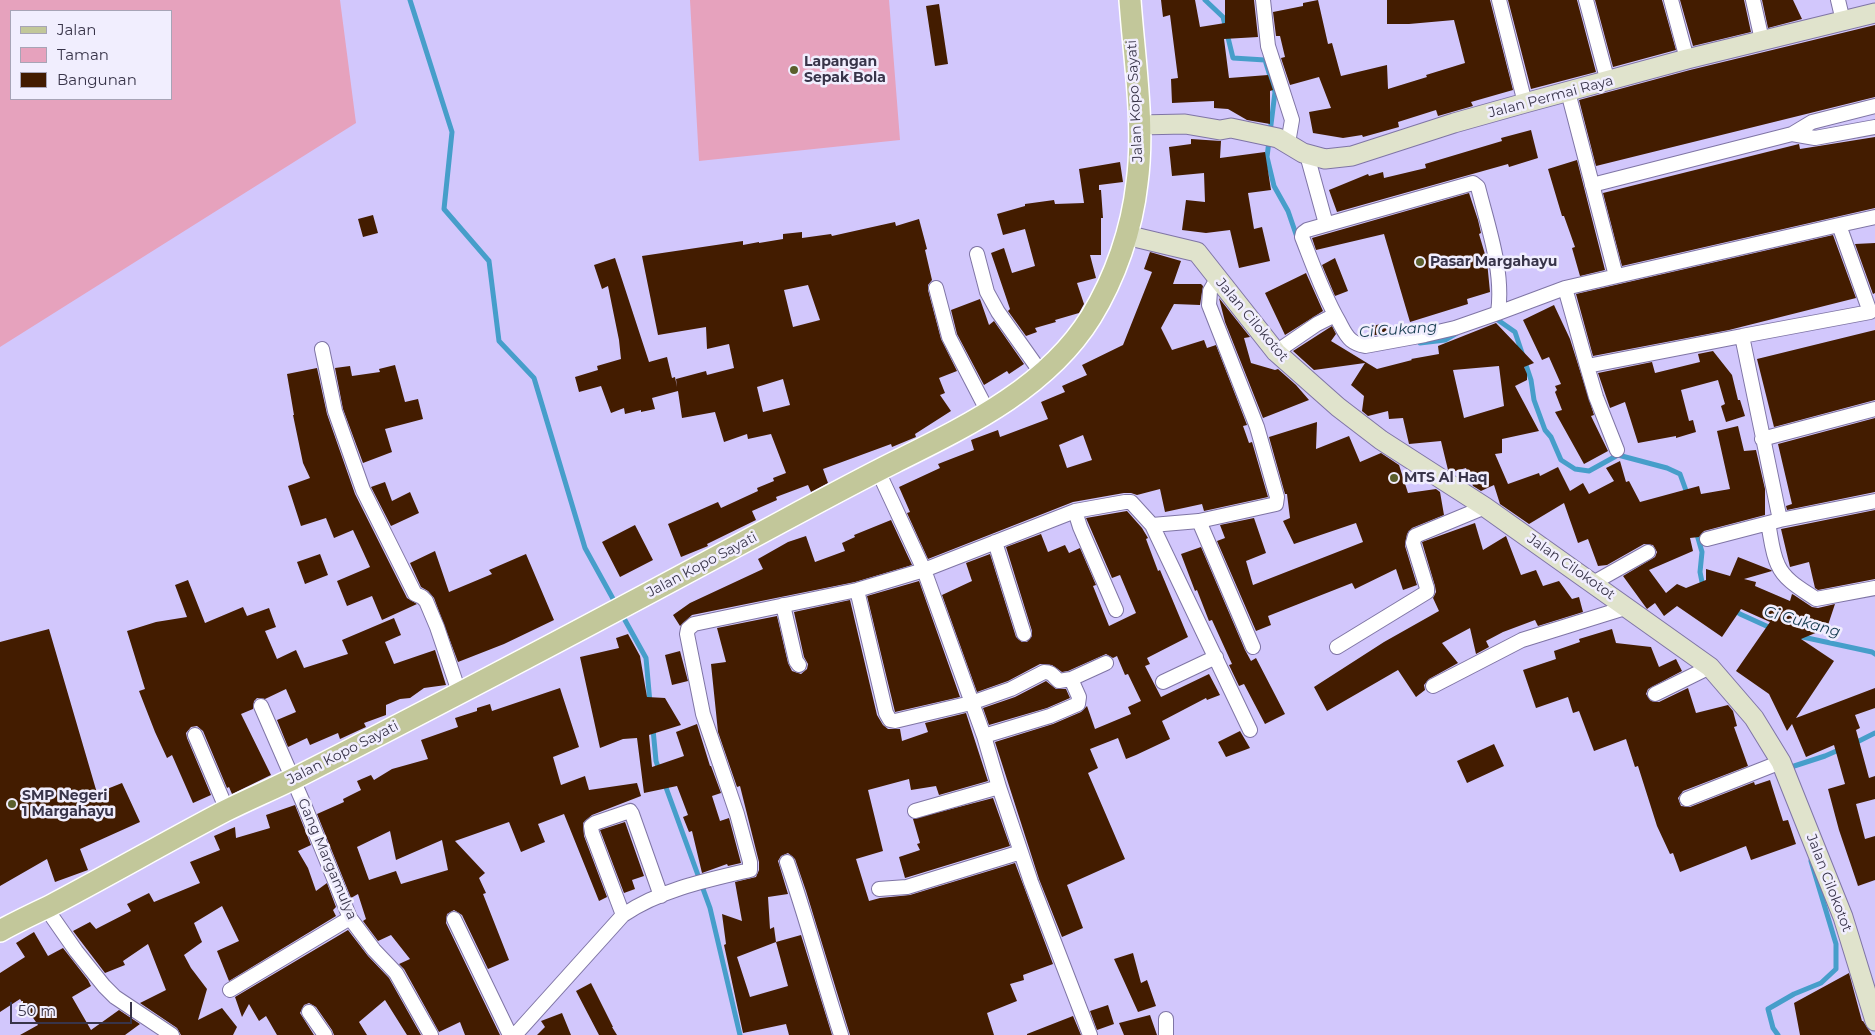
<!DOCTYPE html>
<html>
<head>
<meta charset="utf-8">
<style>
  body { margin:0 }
  #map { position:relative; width:1875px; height:1035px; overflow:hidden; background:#d2c7fc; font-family:Montserrat,sans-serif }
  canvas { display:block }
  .legend { position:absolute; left:10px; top:10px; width:162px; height:90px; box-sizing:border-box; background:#f1eefe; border:1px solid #a7a4b6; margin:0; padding:6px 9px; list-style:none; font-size:15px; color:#383449 }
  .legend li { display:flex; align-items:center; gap:10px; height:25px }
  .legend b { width:25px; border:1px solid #a7a4b6 }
  .scale { position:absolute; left:10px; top:1002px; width:122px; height:22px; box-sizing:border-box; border:2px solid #383449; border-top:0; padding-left:6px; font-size:15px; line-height:18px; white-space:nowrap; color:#383449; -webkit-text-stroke:4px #f1eefe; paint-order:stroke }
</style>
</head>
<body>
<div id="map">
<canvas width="1875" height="1035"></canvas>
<ul class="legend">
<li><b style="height:6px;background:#c2c79a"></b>Jalan</li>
<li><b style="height:14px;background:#e6a2bd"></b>Taman</li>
<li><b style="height:14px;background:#431c00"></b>Bangunan</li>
</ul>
<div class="scale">50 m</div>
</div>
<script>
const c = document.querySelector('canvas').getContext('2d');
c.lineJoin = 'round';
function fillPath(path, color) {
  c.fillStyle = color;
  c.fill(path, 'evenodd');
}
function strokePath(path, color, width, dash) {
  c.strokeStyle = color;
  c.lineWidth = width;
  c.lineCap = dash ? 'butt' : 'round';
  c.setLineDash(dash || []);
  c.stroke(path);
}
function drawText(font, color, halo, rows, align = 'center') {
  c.font = font + ' Montserrat,sans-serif';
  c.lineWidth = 5;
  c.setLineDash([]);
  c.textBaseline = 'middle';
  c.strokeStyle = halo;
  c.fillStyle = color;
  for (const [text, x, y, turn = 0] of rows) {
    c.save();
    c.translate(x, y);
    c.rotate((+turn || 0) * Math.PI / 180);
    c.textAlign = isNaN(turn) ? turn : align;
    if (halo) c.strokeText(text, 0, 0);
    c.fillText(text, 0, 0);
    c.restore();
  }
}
fillPath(new Path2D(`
  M0,0H340L356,123L0,347ZM171,11V99H11V11Z
  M690,0H889L900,140L699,161Z`), '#e6a2bd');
strokePath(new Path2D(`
  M410,0L452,132L444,209L489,261L499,341L534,378L585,548L617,606
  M1205,0L1223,17L1233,58L1265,60L1275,92L1267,157L1274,186L1288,211L1298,240
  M1495,318L1515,332L1531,380L1534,400L1545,430L1551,437L1561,460L1575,469L1589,471L1618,455L1667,468L1680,474L1688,496
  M1420,343L1445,340L1457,333
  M1696,531L1702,552L1700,572L1703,587
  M1734,610L1740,614L1773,629
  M621,613L646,658L650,703
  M1798,636L1872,652L1875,654
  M653,729L656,761L659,770
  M1853,744L1875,733
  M1788,768L1825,756L1841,749
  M664,782L710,908L740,1035
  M1778,1035L1773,1028L1768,1009L1794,994L1821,983L1836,969V944L1811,861`), '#469eca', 5);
fillPath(new Path2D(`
  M1161,0H1195L1200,27L1225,23V0H1254L1258,37L1224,39L1229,78L1268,75L1273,90L1270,91V124L1247,120L1228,109L1214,108V101L1172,103L1171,79L1178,78L1170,15L1163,17Z
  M1318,0L1328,44L1332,43L1341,76L1387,65L1388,89L1427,77L1426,75L1465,63L1454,20L1409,24H1387V0H1490L1513,90L1471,102L1473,106L1438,116L1436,110L1398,122L1399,127L1363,137L1362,135L1343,138L1313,133L1309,112L1331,108L1319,77L1290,85L1281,58L1285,57L1280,36H1276L1273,12L1303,6V3Z
  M1508,0H1577L1596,72L1531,89Z
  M1595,0H1662L1676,50L1613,67Z
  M1680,0H1744L1751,32L1693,46Z
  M1762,0H1793L1802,19L1768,28Z
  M939,4L948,64L935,66L926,6Z
  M1875,25V97L1596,166L1579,100L1690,70Z
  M1531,130L1538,158L1509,167L1508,164L1337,212L1329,190L1368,174L1369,176L1383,172L1384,178L1426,168L1425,164L1502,141L1501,138Z
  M1875,137V208L1622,266L1603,193L1799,144L1800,149Z
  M1191,139L1221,141L1220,158L1265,152L1271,190L1248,193L1254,229L1262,227L1270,261L1239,268L1230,230L1206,233L1182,230L1186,200L1205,202L1204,173L1172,176L1169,147L1191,144Z
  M1577,160L1605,270L1580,276L1572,248L1575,247L1564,216H1562L1548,169Z
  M1120,162L1123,182L1099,185V190H1101L1103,218H1101V255H1090L1096,278L1077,283L1084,304L1079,313L1055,320L1056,322L1035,328L1037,332L1026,336L1008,311L1010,309L991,253L1004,248L1012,273L1035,266L1025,229L1003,235L997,214L1025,206V204L1054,200L1055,204L1084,203L1079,169Z
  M1469,193L1478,220L1481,233L1479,234L1487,261L1490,292L1467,299L1468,304L1410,322L1384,234L1316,250L1312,238Z
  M373,215L378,233L363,237L358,219Z
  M919,219L927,249L925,250L932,280L928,285V290L941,339L957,371L939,378L945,393L940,395L951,411L915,434L916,437L892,447L891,444L823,469L828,483L811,492L808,485L776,497L777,500L752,511L756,520L707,544L708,546L681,557L668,524L718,502L721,508L758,491L757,488L774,481L773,478L786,473L771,434L748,439L747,434L724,442L715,412L682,418L678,391L652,398L655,409L641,412V410L625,414L624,408L611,413L601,386L579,392L575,377L598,370L597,366L621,359L619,340L608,286L602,289L594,265L615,258L649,362L667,357L672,378L675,377L677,387L676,379L706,371L707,375L734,368L729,344L707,349L706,327L658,335L642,256L743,241V245L759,242V243L783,239V234L802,232V238L831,234L832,236L895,222L896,226ZM808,285L820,320L793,327L784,290ZM783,379L790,405L763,412L757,387Z
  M1833,235L1856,298L1729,330L1593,356L1576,294Z
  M1875,243V293L1873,294L1855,244Z
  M1150,252L1181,261L1173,284H1201L1203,286L1200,305L1174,304L1161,328L1172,350L1204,340L1207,348L1216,345L1247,425L1243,426L1249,443L1252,442L1268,497L1204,511L1202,504L1165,512L1160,489L1137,495L1131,493H1124L1073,502L928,559L907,513L910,512L899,487L940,468L938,464L974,450L971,440L998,430L1000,437L1048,419L1041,402L1065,392L1062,386L1087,375L1082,365L1123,345L1152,272L1144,269ZM1083,435L1092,460L1067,468L1059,445Z
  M1335,258L1348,291L1335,296L1322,265Z
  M1306,273L1323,311L1285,335L1265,293Z
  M1219,298L1250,337L1244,338L1251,363L1275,370L1278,369L1296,385L1309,400L1263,418L1225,322Z
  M980,299L989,325L994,321L1024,364L1009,374L1007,371L984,385L957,334L951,310Z
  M1554,305L1570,339L1594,415L1591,416L1608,451L1584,464L1555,412L1562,410L1555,392L1557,390L1555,386L1561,384L1549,357L1542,360L1523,320Z
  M1385,323L1387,333L1370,336L1368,327Z
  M1496,323L1534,363L1524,367L1527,374V380L1515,386L1539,431L1502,439V453L1495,454L1508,484L1539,473L1540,476L1558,467L1570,491L1583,483L1589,494L1614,481L1606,468L1620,461L1626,482L1629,481L1640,502L1699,486L1701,494L1730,489L1717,431L1738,426L1744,451L1756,450L1765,489V515L1704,531L1699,537L1690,538L1693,551L1649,570L1666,593L1677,584L1686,588L1706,580V569L1730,576L1738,557L1771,570L1772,571L1744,579L1756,582L1755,586L1790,601L1792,594L1794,595L1812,607L1818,608L1835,604L1826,631L1825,629L1801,639L1834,661L1796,718L1875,688V708L1855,715L1860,728L1856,730L1869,778L1875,776V799L1856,804L1865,839L1875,836V880L1858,886L1839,830L1828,789L1845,784L1834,745L1806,757L1792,724L1787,731L1769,694L1736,671L1770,622L1741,609L1722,637L1677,606L1664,616L1655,603L1647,609L1623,576L1655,557L1657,552L1653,545L1644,544L1607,565L1598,566L1588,539L1578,543L1564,503L1529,524L1500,504L1494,485L1481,491L1473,486L1466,468L1452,472L1448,470L1441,441L1409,444L1403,418L1389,419L1388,411L1368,416L1362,411L1364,396L1351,385L1365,363L1314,370L1293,351L1332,326L1336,334L1331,341L1377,369L1412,360L1411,359L1439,354L1438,346ZM1499,366L1504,406L1464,418L1453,370Z
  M1875,330V400L1774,427L1757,359Z
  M1713,351L1732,375L1738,400H1740L1745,416L1726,422L1721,406L1725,404L1718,380L1681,390L1689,421L1693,420L1696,432L1676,438V436L1638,443L1625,402L1610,408L1598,373L1652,362L1655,373L1700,362L1698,354Z
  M395,365L405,402L418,399L423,419L385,429L392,452L363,463L343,409L335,368L350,366L352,376L380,372L379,369Z
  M317,368L327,414L355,494L407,598L417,604L382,620L372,596L347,606L337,581L370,567L353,530L334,538L326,518L301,526L288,486L310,478L303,463L293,415H294L287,374Z
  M1875,418V492L1787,510L1786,506L1792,504L1778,444Z
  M1317,422L1316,449L1349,436L1360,462L1381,453L1399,465L1408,493L1436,489L1440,492L1444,515L1412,528L1407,534L1405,546L1417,585L1403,590L1396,569L1355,589L1352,583L1268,616L1271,625L1256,631L1217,541L1225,538L1220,525L1254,518L1266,553L1246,561L1253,585L1363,542L1356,523L1294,544L1283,521L1290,518L1287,494H1285L1269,437Z
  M385,482L392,501L410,492L419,513L391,526L371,487Z
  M1875,510V579L1818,590L1815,588L1809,562L1790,567L1781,529Z
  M1127,511L1142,528L1148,538L1146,539L1158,571L1160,570L1188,637L1147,658L1150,664L1145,666L1161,697L1209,674L1220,695L1207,700L1206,698L1162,721L1170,739L1136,755L1126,759L1118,738L1090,749L1098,768L1088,773L1125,859L1067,885L1083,928L1062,937L1039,879L995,742L1053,724L1081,712L1087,706L1095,729L1131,714L1128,707L1141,701L1128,674L1125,675L1117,656L1113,658L1106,654L1068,671L1062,672L1052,665L1040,664L1008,681L977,692L942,595L972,581L966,563L990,554L1016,637L1022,642H1027L1032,636V631L1006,547L1041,534L1048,552L1065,545L1069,553L1080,548L1096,585L1093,586L1109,626L1136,613L1120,575L1112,578L1086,518Z
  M891,520L912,565L855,582L692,615L680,626L673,615L690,603L763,569L758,559L788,542L806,536L815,562L845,551L842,543L855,537L854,535Z
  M1475,523L1483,550L1506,536L1521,575L1536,570L1543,586L1559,581L1572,599L1579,597L1583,612L1538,626L1535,620L1503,632L1486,641L1489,647L1476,654L1470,628L1442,643L1458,663L1429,679L1424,685L1425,690L1416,697L1398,670L1327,711L1314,687L1384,642L1439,611L1433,598L1436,592L1435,586L1422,542Z
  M635,525L653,560L620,577L602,542Z
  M1201,547L1245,650L1251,661L1256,658L1285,714L1265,724L1244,684L1239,686L1229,665L1232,664L1212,620L1209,621L1197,590L1195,591L1181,554Z
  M435,551L449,592L492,574L489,570L526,554L554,620L504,644L458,662L434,598L428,591L421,587L410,563Z
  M320,554L328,575L305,584L297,562Z
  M188,580L205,623L243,607L247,616L269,608L276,627L265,631L277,659L296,650L304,668L348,654L342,640L394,618L401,635L385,642L394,664L435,650L446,685L424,688L410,698L400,699L386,705V715L364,723L366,727L340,739L338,733L310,745L307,738L288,747L277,720L296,712L286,689L265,699L257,698L254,701L253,709L241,714L271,775L232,794L229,787L227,788L203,731L197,726L191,727L186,733L187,738L211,795L193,803L172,755L167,758L155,732L139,691L145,689L127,631L156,622L187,617L175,585Z
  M919,581L960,697L895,712L867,596Z
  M850,600L877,715L883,725L888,729H900L902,741L928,732L925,723L966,713L988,781L939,795L936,786L911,790L909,779L868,790L883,851L856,859L869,901L880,898L910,895L1015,863L1053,964L1023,975L1024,980L1010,984L1017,1001L987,1013L994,1035H850L806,891L795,859L788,853L781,856L778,861L788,894L768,897L770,929L774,927L776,942L801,935L832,1035H789L786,1024L743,1033L724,945L726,944L722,914L742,921L735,882L756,877L759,870V862L740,786L737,787L718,732L711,664L726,662L717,628L777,616L788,663L792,671L801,674L807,669L808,664L804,657L794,612ZM776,942L788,986L750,997L737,957Z
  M49,629L97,793L122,783L140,822L80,849L88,870L55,882L47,859L0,886V642Z
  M1612,629L1616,643L1651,647L1659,667L1676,659L1682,671L1648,689L1646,694L1651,701L1659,702L1688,688L1696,713L1728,705L1733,711L1737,726L1734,727L1748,766L1683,791L1678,798L1681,806L1690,807L1754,782L1755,785L1770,780L1783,821L1788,820L1796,844L1751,860L1746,846L1680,872L1673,853L1670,854L1657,826L1638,766L1635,767L1626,739L1594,751L1579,711L1573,713L1568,697L1536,708L1523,670L1556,659L1554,651L1580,642L1579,639Z
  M628,634L640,656L647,697L665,698L681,725L649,735L652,767L684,756L676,732L697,724L710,766H711L721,793L712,796L720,821L729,818L741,863L728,866L727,864L702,873L692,831L689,832L683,817L688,815L677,786L644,793L637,738L623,739L600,748L580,657L619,648L616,638Z
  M680,651L688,681L672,685L665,655Z
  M1046,681L1056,689H1066L1070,698L1047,708L989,725L983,708L1015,697Z
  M560,688L579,747L553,757L561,785L585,776L589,790L637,783L641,796L592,815L583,823L584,836L607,897L599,901L564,814L538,824L545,842L521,852L509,822L455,841L485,873L479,878L486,893L483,894L509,960L488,969L462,915L454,910L447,914L446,923L500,1035H465L460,1022L439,1032L404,969L399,964L410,959L391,935L378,941L363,921L366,919L358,894L351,898L317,814L344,802L343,799L361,790L357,781L371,775L374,780L392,769L428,759L421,740L458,727L455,718L477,711V708L490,704L492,711ZM390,831L396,860L442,840L448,870L401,884L396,871L369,880L357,847Z
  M1240,731L1250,748L1226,757L1218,742Z
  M1494,744L1504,766L1467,783L1457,761Z
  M993,798L1010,846L905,878L899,857L920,850L917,844L920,843L913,819Z
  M295,805L311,845L298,851L308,868L316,891L327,883L336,907L333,910L336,916L229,981L217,951L239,941L222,906L194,923L202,942L184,955L191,968L207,989L198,1020L222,1008L237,1027L233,1035H181L177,1028L140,1003L166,990L148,944L123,961L125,965L105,973L73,931L90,922L96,929L131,911L127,904L149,893L154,902L200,883L190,862L220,850L214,836L235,827L236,838L270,828L266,815Z
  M625,822L644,876L632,880L635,889L624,893L600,830Z
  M348,930L368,956L389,978L421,1035H407L385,1000L359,1022L367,1035H334L332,1030L316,1007L309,1003L304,1005L300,1013L314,1035H277L266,1016L259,1021L249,1004L242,1017L235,997Z
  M34,932L48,956L63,948L88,980L91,986L72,997L91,1030L119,1010L140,1024L125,1035H20L38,1025L20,999L0,1012V973L25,957L16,943Z
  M1133,953L1141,983L1147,980L1156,1006L1138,1012L1114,959Z
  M1849,973L1862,1021H1863L1872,1035H1800L1794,1003Z
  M591,983L613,1027H612L617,1035H599L576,991Z
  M1108,1005L1114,1024L1097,1030L1090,1011Z
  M562,1013L571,1035H537L545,1027L541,1021Z
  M1150,1015L1157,1035H1124L1119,1023Z
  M1073,1016L1081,1035H1027V1034Z`), '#431c00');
const street = new Path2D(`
  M1263,0L1268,46L1292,120L1288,143
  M1499,0L1525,103
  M1586,0L1608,82
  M1671,0L1687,59
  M1753,0L1762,40
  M1838,0L1843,21
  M1568,92L1616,276
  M1792,134L1815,138L1875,127
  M1307,155L1326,224
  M1473,183L1478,187C1488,227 1504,271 1498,313L1455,328L1425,335L1365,346C1360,345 1356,344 1351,340C1345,335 1342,327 1338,320C1323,294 1313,265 1302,237L1303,233L1307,230Z
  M1592,185L1792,134L1812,122L1875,106
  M977,254L987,292L998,312L1042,374
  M936,288L949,337L988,412
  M1565,288L1587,366L1742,336
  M1498,313L1565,288L1839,225
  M322,349L335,411L363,490L415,594L422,597L426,601L437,627L459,692
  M1276,352L1317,324L1335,315
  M1587,366L1596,397L1617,450
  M1762,439L1875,409
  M878,471L924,570L984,736L999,787L1031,882L1090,1035
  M1075,511L1080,527L1116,610
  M1780,520L1742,336L1870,312L1839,225L1875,217
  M1199,521L1253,647
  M1768,523C1771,537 1772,553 1778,565C1785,581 1803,590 1816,599L1875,588
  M1152,525L1250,730
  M1707,539L1780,520L1875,501
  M995,542L1024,634
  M1593,583L1648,552
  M857,590L886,713L890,720L895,721L971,703L1011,689L1044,672C1052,672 1053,676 1059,681L1071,679L1106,663
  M783,605L796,661L799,665
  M1337,647L1427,592V588L1413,543L1415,536L1485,507
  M1163,682L1216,657
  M1433,686L1522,640L1628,607
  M1655,694L1710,667
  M261,706L305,807L350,918L374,950L396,973L431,1035
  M195,735L227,810
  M984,736L1050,716L1078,704L1079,697L1071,679
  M1687,799L1781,762
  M915,811L999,787
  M787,862C807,919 822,977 841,1035
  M879,889L907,887L1021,852
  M46,908L76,951L104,986L115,997L172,1035
  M623,915L592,833L591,826L595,823L630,811L632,814L661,896
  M454,919L510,1035
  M230,990L350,918
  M309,1012L325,1035
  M1166,1019V1035
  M515,1035L623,915C660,890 707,880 750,870V862L737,814L703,714L687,634L688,629L694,624L857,590L924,570L1075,511L1125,502H1131L1152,525L1199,521L1276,504L1277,497L1257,427L1209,305L1210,291L1217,279`);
const secondary = new Path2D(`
  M1139,125L1185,124L1220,130L1231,128L1278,138L1303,153L1325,159L1352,156L1454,123L1525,103L1687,59L1875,13
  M1126,235L1197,252L1276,352L1338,407L1381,440L1485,507L1710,667L1754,718L1781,762L1843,917L1875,1021`);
const primary = new Path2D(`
  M0,931C16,922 33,914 50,906C109,875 166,842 225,811C249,799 273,789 297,777C460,694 622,608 783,521C820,501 857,481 895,462C967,426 1047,388 1091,317C1115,278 1132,229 1137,183C1145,126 1134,57 1130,0`);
strokePath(street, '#7f75a5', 16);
strokePath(secondary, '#7f75a5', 21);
strokePath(primary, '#fff', 24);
strokePath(street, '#fff', 14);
strokePath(secondary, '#e0e3cc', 19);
strokePath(primary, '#c2c79a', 21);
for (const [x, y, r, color] of [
  [794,70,5,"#5a5f2c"],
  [1420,262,5,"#5a5f2c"],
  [1394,478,5,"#5a5f2c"],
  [12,804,5,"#5a5f2c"]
]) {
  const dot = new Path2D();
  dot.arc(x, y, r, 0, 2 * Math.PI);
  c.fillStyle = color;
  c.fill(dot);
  strokePath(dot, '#f1eefe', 2);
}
drawText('bold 14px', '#383449', '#f1eefe', [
  ["Lapangan",804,62],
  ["Sepak Bola",804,78],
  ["Pasar Margahayu",1430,262],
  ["MTS Al Haq",1404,478],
  ["SMP Negeri",22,796],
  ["1 Margahayu",22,812]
], 'left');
drawText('14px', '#383449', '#f1eefe', [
  ["Jalan Permai Raya",1551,97,-15],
  ["Jalan Kopo Sayati",1135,101,-93],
  ["Jalan Cilokotot",1252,320,50],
  ["Jalan Kopo Sayati",702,565,-28],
  ["Jalan Cilokotot",1571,567,35],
  ["Jalan Kopo Sayati",343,753,-27],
  ["Gang Margamulya",327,859,67],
  ["Jalan Cilokotot",1829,883,69]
]);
drawText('italic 15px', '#183e52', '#f1eefe', [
  ["Ci Cukang",1398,330,-4],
  ["Ci Cukang",1802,622,16]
]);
</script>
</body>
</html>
